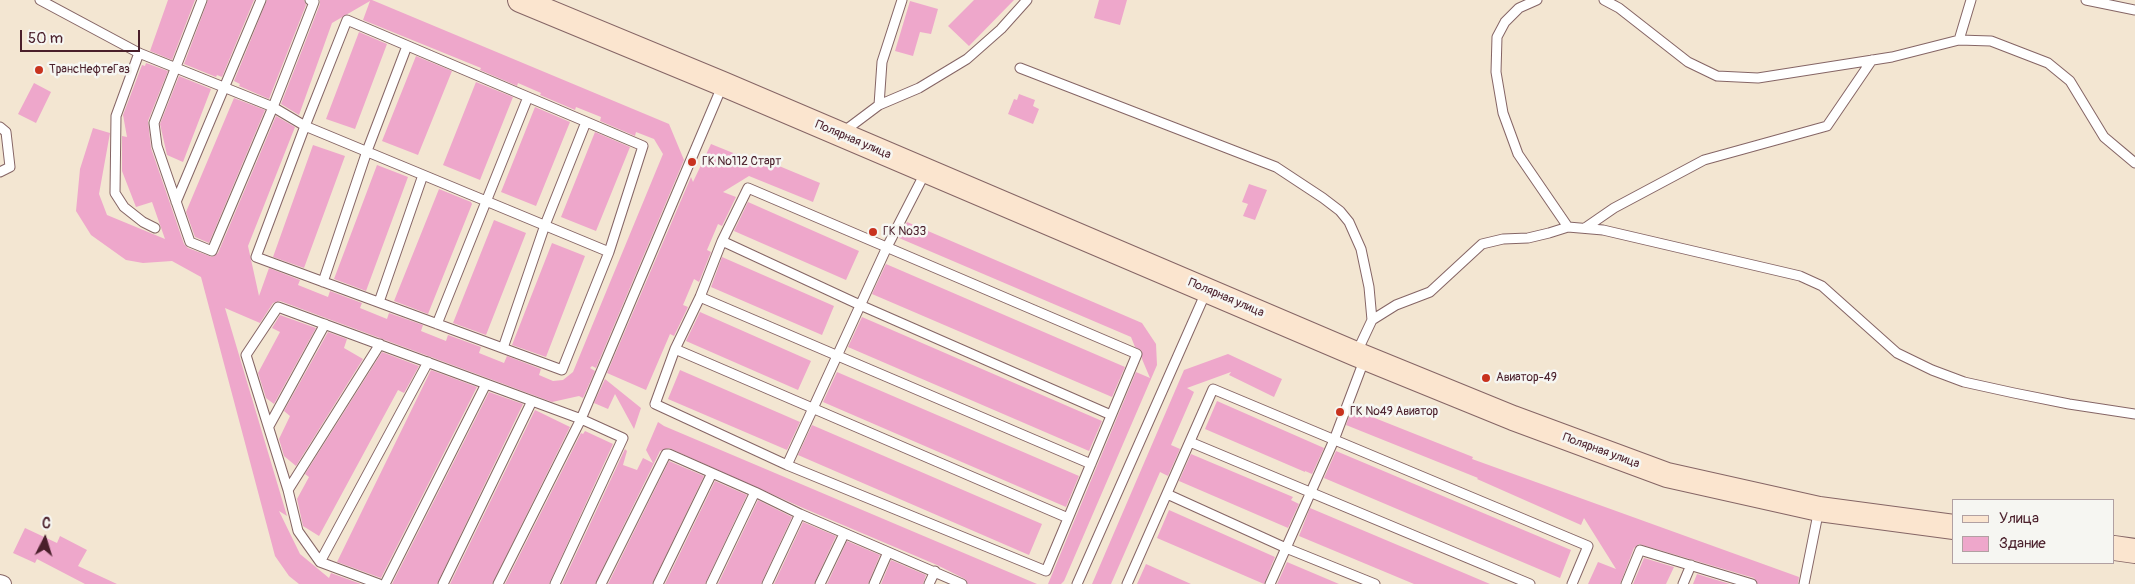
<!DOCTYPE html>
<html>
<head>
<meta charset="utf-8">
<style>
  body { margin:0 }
  #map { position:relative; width:2135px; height:584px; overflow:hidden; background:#f3e6d2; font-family:Pangolin,sans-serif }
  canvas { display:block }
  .legend { position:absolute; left:1952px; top:499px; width:162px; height:65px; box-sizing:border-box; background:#f6f6f2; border:1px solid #b1a0a2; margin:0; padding:6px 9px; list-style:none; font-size:15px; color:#4a1f2b }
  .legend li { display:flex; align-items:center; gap:10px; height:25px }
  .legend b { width:25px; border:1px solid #b1a0a2 }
  .north { position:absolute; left:20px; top:514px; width:50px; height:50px; -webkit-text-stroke:4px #f6f6f2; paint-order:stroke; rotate:5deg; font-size:14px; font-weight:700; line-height:20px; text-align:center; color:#4a1f2b }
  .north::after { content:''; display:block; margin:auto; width:18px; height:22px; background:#4a1f2b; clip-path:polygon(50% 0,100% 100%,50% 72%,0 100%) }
  .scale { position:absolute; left:20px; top:30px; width:120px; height:22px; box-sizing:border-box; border:2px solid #4a1f2b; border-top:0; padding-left:6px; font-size:15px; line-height:18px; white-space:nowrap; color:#4a1f2b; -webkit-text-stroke:4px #f6f6f2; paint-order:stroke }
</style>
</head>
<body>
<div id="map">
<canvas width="2135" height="584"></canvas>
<ul class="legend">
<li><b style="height:6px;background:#fbe5cf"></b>Улица</li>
<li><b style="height:14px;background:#eea7cb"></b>Здание</li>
</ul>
<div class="north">С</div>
<div class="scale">50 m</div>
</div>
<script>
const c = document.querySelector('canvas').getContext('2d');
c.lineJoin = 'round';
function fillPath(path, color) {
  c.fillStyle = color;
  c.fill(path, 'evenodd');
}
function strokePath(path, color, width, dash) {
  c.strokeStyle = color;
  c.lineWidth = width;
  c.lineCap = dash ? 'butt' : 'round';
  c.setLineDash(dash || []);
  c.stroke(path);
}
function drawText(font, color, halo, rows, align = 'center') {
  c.font = font + ' Pangolin,sans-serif';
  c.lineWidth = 5;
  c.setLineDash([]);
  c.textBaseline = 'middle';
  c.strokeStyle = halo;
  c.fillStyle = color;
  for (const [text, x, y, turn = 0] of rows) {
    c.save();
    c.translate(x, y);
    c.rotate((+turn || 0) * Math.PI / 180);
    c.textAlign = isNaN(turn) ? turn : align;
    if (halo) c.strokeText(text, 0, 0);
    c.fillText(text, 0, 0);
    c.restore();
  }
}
fillPath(new Path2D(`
  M168,0H195L172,60L150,51Z
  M208,0H254L222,77L217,75L216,77L184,64Z
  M267,0H304L306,5L269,99L239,86L240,84L234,81Z
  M320,0H372L669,124L684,160L596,368L592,366L590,368L595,371L583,398L579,396L552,402L280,301L273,303L260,323L225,308L287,516L279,511L300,554L329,578L331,573L361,584H299L289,576L275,556L201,277L172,261L143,263L126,260L91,235L76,211L80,169L93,128L110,133L99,194L107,215L165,239L152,202L136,207L122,171V136L127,137L123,115L142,65L145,66L146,63L168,71L148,121L151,148L184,244L188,248L212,257L218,253L276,116L295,127L248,246L259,296L269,268L300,280L298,285L328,297L330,291L362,303L360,308L387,319L389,313L423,325L421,331L446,341L448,335L481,347L479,353L504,363L507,356L541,369L539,375L553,381L563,380L573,372L663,154L654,139L636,132L635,136L600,121L601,117L576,107L575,110L540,95L541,93L518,83L517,86L480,70L481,68L363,20L370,1L332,23L299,115L281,104L320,4Z
  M974,0H1014L969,46L948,26Z
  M1099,0H1127L1120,25L1094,18Z
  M910,1L938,9L931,34L920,32L913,56L895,51Z
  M359,32L387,44L355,129L326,119Z
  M416,56L452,71L418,155L382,141Z
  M179,76L211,89L183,162L167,155L160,124Z
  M476,82L513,97L480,180L443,165Z
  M34,83L51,92L36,123L18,114Z
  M1019,94L1035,100L1033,106L1039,109L1033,124L1008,114L1014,99L1017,100Z
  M234,98L265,110L209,243L195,237L186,212Z
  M535,107L570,122L536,206L501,192Z
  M595,132L630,147L596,231L561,217Z
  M711,144L748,159L755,156L820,183L813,202L749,176L723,192L736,197L722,226L718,224L707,250L711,252L699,282L694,279L683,305L688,307L674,336L670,334L646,390L607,373L691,177L693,182Z
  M313,145L345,156L304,268L273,257Z
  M377,165L408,177L366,291L334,279Z
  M1249,184L1267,190L1255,220L1243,216L1248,204L1242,202Z
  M439,189L471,202L472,204L428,314L394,301Z
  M748,202L859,251L846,280L734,231Z
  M494,220L526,233L486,335L453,323Z
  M907,222L1142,323L1156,344L1157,365L1064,581L1061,584H1048L1136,372L1150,378L1142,359V351L1135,347L1131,337L899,238Z
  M552,243L585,256L546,357L512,345Z
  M722,257L834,306L822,335L711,287Z
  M886,264L1125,367L1112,397L872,294Z
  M700,312L811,361L798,390L686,341Z
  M280,315L316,328L274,404L266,398L258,373L280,332L272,328Z
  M862,317L1102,421L1089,451L848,347Z
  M328,332L347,339L344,348L363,359L296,466L284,456L279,439L290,416L284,411Z
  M382,352L419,366L404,393L398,390L319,536L303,526L297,499L309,477L305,474Z
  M1228,354L1282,379L1274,397L1229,375L1231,372L1187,388L1194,392L1171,445L1180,449L1168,476L1160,472L1111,584H1092L1184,370Z
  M431,370L477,387L381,578L337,562Z
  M680,370L800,422L787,450L668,399Z
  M837,372L1079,476L1066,507L823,402Z
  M605,379L641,408L634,429L615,394L608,409L594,403Z
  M489,392L523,404L437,584H392Z
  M1217,401L1324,448L1312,474L1305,471V472L1205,429Z
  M1352,409L1473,457L1472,459L1799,577L1798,584H1758L1754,578L1639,544L1634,548L1620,584H1588L1598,562L1616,569L1584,518L1581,525L1477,479L1478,478L1346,425Z
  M535,410L570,427L492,584H450Z
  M658,422L664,426L1037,584H968L965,579L937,565L803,508L669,448L660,451L595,584H562L625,449L627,451L623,465L637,470L643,458L653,463L646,450Z
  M812,425L1042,524L1029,555L798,455Z
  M585,431L613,444L549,584H505L581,433L583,434Z
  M1336,451L1571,550L1560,578L1324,478Z
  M1191,454L1293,497L1291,500L1299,504L1288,528L1179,481Z
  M669,461L704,476L652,584H608Z
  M715,481L747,495L705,584H665Z
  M758,500L792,517L761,584H718Z
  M1310,508L1490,584H1414L1299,536Z
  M1169,510L1275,557L1264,584L1157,538Z
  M803,522L836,536L814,584H774Z
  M25,528L57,543L60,536L87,550L78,566L117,584H85L37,559L35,563L13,553Z
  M847,541L880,555L868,584H827Z
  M1644,558L1674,567L1666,584H1633Z
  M891,560L926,575L923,584H881Z
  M1287,562L1339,584H1277Z
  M1146,564L1191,584H1137Z
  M1697,574L1730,584H1693Z`), '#eea7cb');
const service = new Path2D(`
  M40,0L139,53L273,107L305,126L609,252
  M202,0L154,123L157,146L190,242L212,251L273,107L314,2L310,0
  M1537,0L1519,8L1505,22L1497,37L1496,72L1503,113L1518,154L1568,227
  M1604,0L1619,8L1688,62L1717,76L1758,78L1892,57L1959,40L1991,41L2048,63L2070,81L2104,137L2135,163
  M2086,0L2135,10
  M347,20L643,146L609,252L562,370L256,257L305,126Z
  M1959,40L1971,0
  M139,53L116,116L115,193L124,207L143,222L155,228
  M1020,68L1276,167L1323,198L1340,211L1349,222L1361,249L1369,287L1372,320
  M879,105L882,62L902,0
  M0,127L6,132L10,167L0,172
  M843,132L879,105L919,88L967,59L1001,29L1027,0
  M748,188L1137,354L1046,571L787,465L655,404L675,349L700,297L722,241Z
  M176,202L261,0
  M1585,228L1614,208L1704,160L1827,126L1872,60
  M722,241L860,305L1111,415
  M323,282L367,151L407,46
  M700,297L1091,464
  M379,302L423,175
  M437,324L528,97
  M503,348L545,225L586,122
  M675,349L1068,518
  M1356,354L1372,320L1396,305L1430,292L1482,244L1503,239L1528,238L1549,233L1568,227L1603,230L1800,276L1822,286L1897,353L1932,370L1964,382L2014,393L2069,404L2135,414
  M269,426L325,324
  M1190,442L1530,584
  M787,465L887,247L926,171
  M288,490L380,344
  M1167,494L1286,548L1375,584
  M320,562L428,362
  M379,584L320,562L298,531L288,490L246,355L278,307L581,419L623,438L555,584
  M385,584L486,384
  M443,584L532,401
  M498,584L581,419L723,84
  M601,584L666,454H669L755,492L800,514L962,584
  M658,584L712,473
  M711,584L755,492
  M767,584L800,514
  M820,584L844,534
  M874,584L888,552
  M929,584L935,571
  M1077,584L1206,292
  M1127,584L1213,389L1588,546L1572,584
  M1270,584L1334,440L1365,358
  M1626,584L1640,550L1752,584
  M1683,584L1691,565
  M1804,584L1819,509`);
const minor = new Path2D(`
  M0,583L3,584`);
const secondary = new Path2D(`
  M520,0L723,84L1356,354L1513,418L1667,475L1819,509L1954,527
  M2114,548L2135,551`);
strokePath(service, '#856565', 11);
strokePath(minor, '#856565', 18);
strokePath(secondary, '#856565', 26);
strokePath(service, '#fff', 9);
strokePath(minor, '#fff', 16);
strokePath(secondary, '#fbe5cf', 24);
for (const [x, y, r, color] of [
  [39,70,5,"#c8321e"],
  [692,162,5,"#c8321e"],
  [873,232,5,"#c8321e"],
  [1486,378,5,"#c8321e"],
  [1340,412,5,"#c8321e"]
]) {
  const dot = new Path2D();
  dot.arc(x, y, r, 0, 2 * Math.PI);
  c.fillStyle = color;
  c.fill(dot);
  strokePath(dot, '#f6f6f2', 2);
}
drawText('12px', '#4a1f2b', '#f6f6f2', [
  ["ТрансНефтеГаз",49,70],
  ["ГК №112 Старт",702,162],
  ["ГК №33",883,232],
  ["Авиатор-49",1496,378],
  ["ГК №49 Авиатор",1350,412]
], 'left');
drawText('12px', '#4a1f2b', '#f6f6f2', [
  ["Полярная улица",853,140,23],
  ["Полярная улица",1226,298,23],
  ["Полярная улица",1601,451,20]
]);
</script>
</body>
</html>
